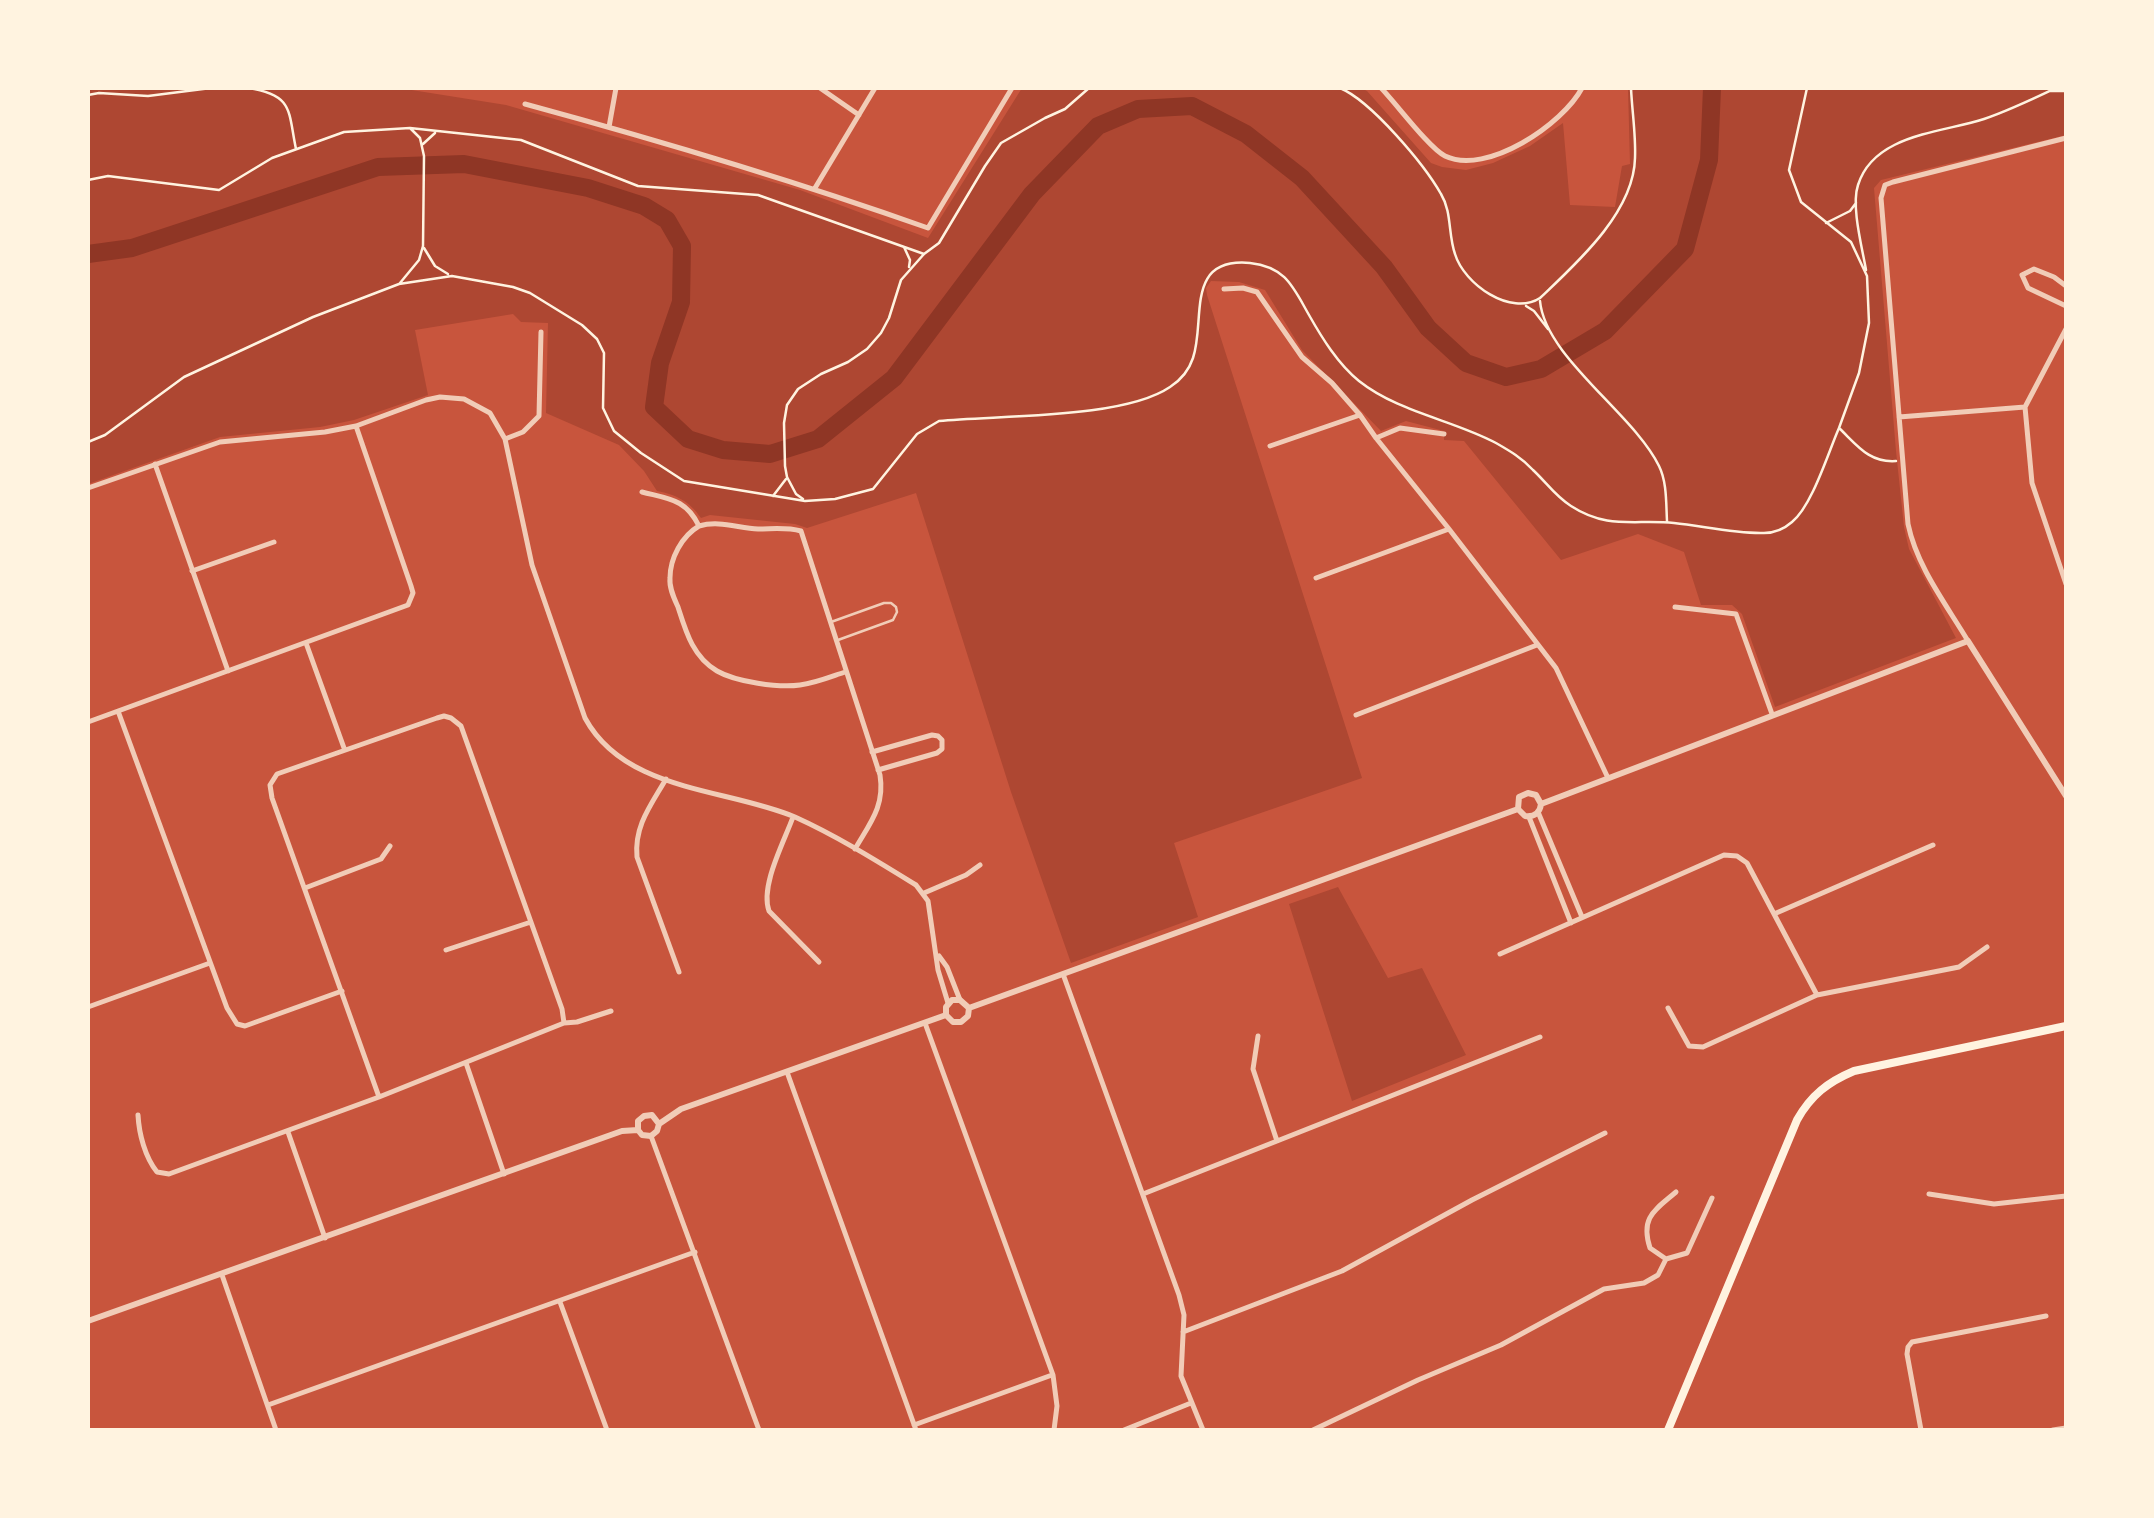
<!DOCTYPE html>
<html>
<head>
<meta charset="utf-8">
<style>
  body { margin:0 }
  #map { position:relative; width:2154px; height:1518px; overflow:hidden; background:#c8553d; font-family:"Public Sans",sans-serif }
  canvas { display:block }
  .frame { position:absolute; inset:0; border:90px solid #fff3e0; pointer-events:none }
</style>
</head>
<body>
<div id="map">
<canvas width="2154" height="1518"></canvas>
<div class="frame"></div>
</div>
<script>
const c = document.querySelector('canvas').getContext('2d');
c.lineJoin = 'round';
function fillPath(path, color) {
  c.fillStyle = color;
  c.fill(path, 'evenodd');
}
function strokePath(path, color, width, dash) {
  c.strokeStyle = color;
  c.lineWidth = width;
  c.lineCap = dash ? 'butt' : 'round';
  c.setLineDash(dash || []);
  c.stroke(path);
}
fillPath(new Path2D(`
  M88,88H399L506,105L800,190L928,238L1022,88H1361L1367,91L1431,163L1442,167L1466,170L1493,163L1530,146L1563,123L1570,205L1615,207L1622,166L1630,164L1628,88H2066V135L1881,180L1874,188L1896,451L1904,527L1909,549L1956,638L1775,707L1742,614L1732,605H1701L1684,552L1638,534L1561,560L1464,441L1444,440V431L1406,421L1381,431L1302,350L1265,290L1239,282L1211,281L1206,288L1207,295L1362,778L1174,843L1198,917L1071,963L1011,792L916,493L807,528L795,524L710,515L701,518C689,501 677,495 657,491L644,471L619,445L546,413L548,323L521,322L513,314L415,330L428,395L354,420L320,427L220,437L88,484Z
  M1338,887L1388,978L1422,968L1466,1055L1352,1101L1289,904Z`), '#ae4732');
strokePath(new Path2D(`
  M88,254L132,248L378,167L464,164L588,188L644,206L667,220L682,246L681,302L660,363L654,407L688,439L723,450L770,454L818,439L894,378L1032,194L1098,126L1138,109L1192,106L1246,134L1302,178L1384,267L1428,328L1466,363L1506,377L1541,369L1605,331L1685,249L1709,160L1712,88`), '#8f3625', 18);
strokePath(new Path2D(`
  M248,88C294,95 288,111 296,149
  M1340,88C1371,101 1424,164 1441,194C1452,212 1448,234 1455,254C1464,284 1511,317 1540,298C1577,263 1634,212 1635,158C1636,135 1632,111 1631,88
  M1807,88L1789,170L1801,202L1851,242L1867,276L1869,323L1859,373L1839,428C1857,445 1869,463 1896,461
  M2051,91H2066
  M88,95L99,93L148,96L211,88
  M423,144L435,133
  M88,180L108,176L219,190L272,158L344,132L410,128L521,140L638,186L758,195L924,254
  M1826,223L1850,211L1856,203
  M904,247L910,260L909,267
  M424,248L435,266L448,274
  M1866,270C1862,247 1851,206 1858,185C1874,134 1941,133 1984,119C2008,111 2033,99 2056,88
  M400,283L419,260L423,246L424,156L420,138L410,128
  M1540,301C1545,357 1634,414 1659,466C1667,482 1666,503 1667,521
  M1526,306L1534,311L1548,329
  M88,442L105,435L184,377L313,317L399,284L452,276L513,287L530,293L582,325L597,339L604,353L603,408L614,431L641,453L684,481L805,501L835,499L873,489L917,434L939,421C999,415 1123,419 1170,387C1181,380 1189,370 1193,358C1206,320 1184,257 1250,263C1286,267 1293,287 1309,315C1322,338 1338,364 1359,381C1398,412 1453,420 1496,443C1510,451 1522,458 1533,470C1546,482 1556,497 1571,506C1608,530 1635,519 1674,523C1703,526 1735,534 1764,533C1774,533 1784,529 1792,522C1812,506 1828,453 1839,428
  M773,496L786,479
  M803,499L796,494L787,477L785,466L784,423L787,405L798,389L821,374L848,362L867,349L881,333L889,318L901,280L924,254L939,243L985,166L1001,143L1045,118L1065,109L1089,88`), '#fff3e0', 2.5);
strokePath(new Path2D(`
  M831,622L884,603H891L896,607L897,612L893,620L838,640`), '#f1ccb7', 2.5);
strokePath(new Path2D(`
  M820,88L859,115
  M1381,88C1395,102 1429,148 1445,156C1487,176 1563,124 1582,88
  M525,104C661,141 795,181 928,228L1012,88
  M609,127L616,88
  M815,188L875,88
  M2066,286L2054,277L2034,269L2022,275L2028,288L2066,306
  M1224,289L1243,288L1257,292L1302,357L1332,383L1360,415L1376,438L1449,529L1556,668L1608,778
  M2066,329L2025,407L2032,483L2066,584
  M1899,417L2025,407
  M1376,438L1400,428L1444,434
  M505,439L523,432L539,416L541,332
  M1270,446L1360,415
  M155,464L228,671
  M88,488L220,442L325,432L356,426L426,400L440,397L464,399L490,413L505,439L532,565L585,718C625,792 726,788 795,817C837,836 877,861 916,885L928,901L938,970L948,1003
  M642,492C669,499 686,499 699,526C719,520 738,528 758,529C773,529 786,527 801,531L880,775C885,806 870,823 855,849
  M699,526C682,536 670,558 670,578C669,588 674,598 678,607C686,632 693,657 717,671C736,682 779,688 800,685C816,683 830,677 845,672
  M192,571L274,542
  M1316,578L1449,529
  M1675,607L1736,614L1772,714
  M1968,641C1946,604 1917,567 1908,524L1881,198L1885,185L1893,182L2066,138
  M306,643L344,748
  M118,711L227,1008L237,1024L245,1026L256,1022L342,991
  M1356,715L1537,645
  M88,722L408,605L413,593L411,586L356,426
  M872,752L932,735L938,736L942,740V749L937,753L878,770
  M666,779C651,805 634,826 637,857L679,972
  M1538,812L1582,917
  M793,817C784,842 760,886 769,911L819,962
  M1529,817L1571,923
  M305,888L381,859L390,846
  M924,893L966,875L980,865
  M1774,914L1933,845
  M446,950L531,922
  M1500,954L1724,855L1737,856L1747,863L1817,995
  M939,956L947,967L960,1000
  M1063,974L1179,1295L1184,1315L1181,1376L1203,1430
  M88,1007L210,963
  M1668,1008L1689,1046L1703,1047L1817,995L1959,967L1987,947
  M925,1023L1053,1375L1057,1406L1054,1430
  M1258,1036L1253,1069L1277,1141
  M466,1063L504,1174
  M787,1072L916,1430
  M379,1097L272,798L270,785L277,774L437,718L444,716L451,718L461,726L562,1009L564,1023
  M138,1115C139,1134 145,1157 157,1172L169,1174L379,1097L564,1023L577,1022L611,1011
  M288,1132L325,1238
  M651,1136L759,1430
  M1143,1194L1540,1037
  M1929,1194L1994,1204L2066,1196
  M1666,1259L1687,1253L1712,1198
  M222,1275L276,1430
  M560,1302L607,1430
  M1183,1332L1342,1271L1472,1200L1605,1133
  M268,1405L695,1252
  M914,1425L1052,1375
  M1124,1430L1191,1403
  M1313,1430L1418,1380L1501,1345L1604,1289L1644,1283L1658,1275L1666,1259L1650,1248C1640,1217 1655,1210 1676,1192
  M1921,1430L1907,1354L1908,1347L1912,1342L2046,1316
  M2053,1430L2066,1428`), '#f1ccb7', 5);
strokePath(new Path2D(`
  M1541,804L1968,641L2066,796
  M1518,809L1519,797L1528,793L1536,795L1541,804
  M1518,809L1525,816C1534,817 1540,813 1541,804
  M969,1008L1518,809
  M946,1015V1007L952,1000H960L969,1008
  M946,1015L953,1022H961L968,1016L969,1008
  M638,1130L642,1135L651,1136L657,1131L659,1124L681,1109L946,1015
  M638,1130V1121L644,1116L652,1115L659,1124
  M88,1321L622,1131L638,1130`), '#f1ccb7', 6);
strokePath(new Path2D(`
  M1668,1430L1797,1120C1811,1095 1828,1082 1854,1071L2066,1026`), '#fff3e0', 8);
</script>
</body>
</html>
